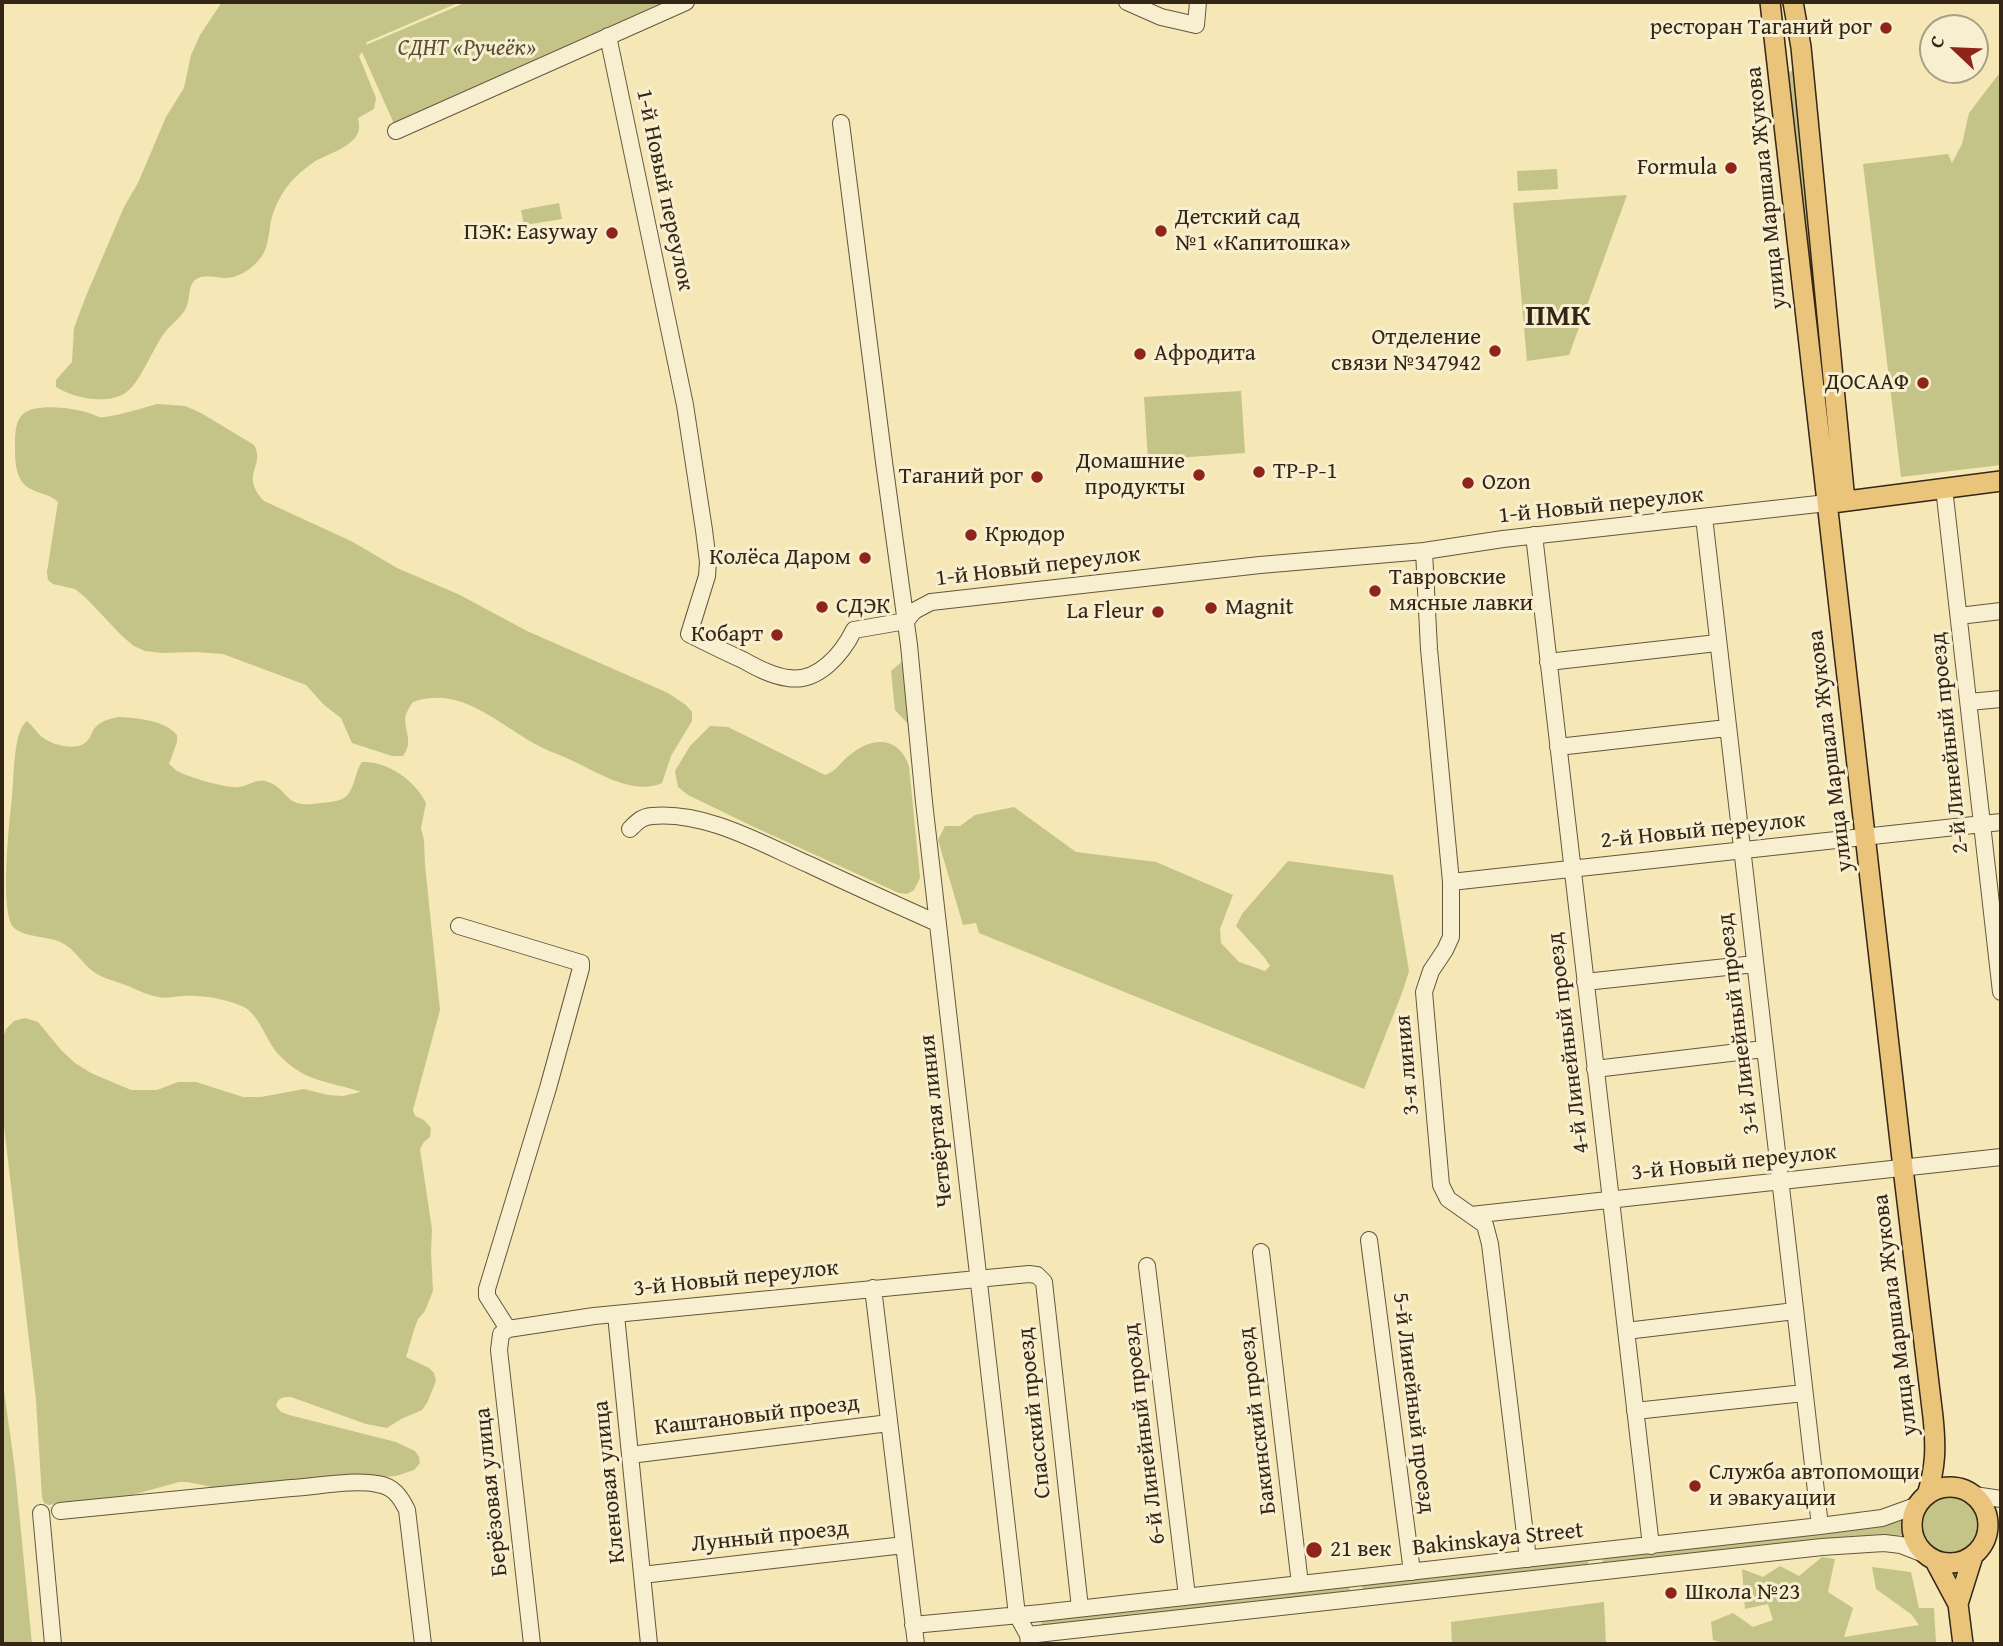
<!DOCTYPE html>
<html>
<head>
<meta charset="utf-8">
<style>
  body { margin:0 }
  #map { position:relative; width:2003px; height:1646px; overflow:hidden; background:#f5e7b6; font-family:"Gentium Book Plus",serif }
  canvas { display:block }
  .frame { position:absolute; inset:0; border:4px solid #342616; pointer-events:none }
  .north { position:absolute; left:1919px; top:14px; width:70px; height:70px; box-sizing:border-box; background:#f8efd0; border:2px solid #aa9f86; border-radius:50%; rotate:293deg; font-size:19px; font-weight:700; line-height:28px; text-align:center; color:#342616 }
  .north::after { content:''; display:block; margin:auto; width:24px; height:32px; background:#8f2418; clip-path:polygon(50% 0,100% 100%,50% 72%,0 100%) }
</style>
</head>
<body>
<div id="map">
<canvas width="2003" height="1646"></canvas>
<div class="frame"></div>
<div class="north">С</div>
</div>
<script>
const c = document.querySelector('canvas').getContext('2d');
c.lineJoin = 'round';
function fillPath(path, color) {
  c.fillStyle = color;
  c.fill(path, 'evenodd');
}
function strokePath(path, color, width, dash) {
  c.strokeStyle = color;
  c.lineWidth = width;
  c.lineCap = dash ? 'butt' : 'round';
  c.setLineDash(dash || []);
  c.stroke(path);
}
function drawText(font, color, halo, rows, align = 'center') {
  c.font = font + ' "Gentium Book Plus",serif';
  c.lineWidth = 6;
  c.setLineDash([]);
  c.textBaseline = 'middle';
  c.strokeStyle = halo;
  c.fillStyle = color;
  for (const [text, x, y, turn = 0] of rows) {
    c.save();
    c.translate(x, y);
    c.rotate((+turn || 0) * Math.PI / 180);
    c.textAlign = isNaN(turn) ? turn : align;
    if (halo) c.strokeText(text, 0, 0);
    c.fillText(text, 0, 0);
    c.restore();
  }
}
fillPath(new Path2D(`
  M222,2H460L367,42L366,45L467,2H686L395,126L362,52L359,56L376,98L374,109L358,118C359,123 360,128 358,133C351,148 327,154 314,162C305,168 297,175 290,183C281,194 274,207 271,221C268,235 269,249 258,261C251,269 238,278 226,278C216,278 204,273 195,280C187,287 191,301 185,310C179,320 167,327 161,338C152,352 141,378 131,388C114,407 75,399 56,387V380L72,362L74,328L86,296L124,207L138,183L166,117L184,88L191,55L200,35Z
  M1793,71L1817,285L1806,286L1783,72Z
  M2001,74V465L1901,477L1863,164L1948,154L1952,163L1962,144L1969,113L1998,75Z
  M1557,169L1558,189L1518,191L1517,171Z
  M1627,195L1569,355L1527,361L1513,203Z
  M559,203L562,219L524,225L521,210Z
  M1241,391L1245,453L1148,460L1144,397Z
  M157,404L185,406L201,413L254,445C266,466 239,474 264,501L353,542L397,568L460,595L527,631L668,693L686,705L692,712V721L671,756L662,783C633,796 597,772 571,760C561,755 550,752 541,747C501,727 462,684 413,702C410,706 408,710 406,714C402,729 415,740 403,756H392L352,743L341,718L324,705L306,685L223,654L195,652L162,653L145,651L134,646L122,636L86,598L75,589L53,584L48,580L47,572L58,502C48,492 32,494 22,482C15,471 15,458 15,446C15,436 15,422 22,415C34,402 74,408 89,413C93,414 96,416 99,417C107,419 147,407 157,404Z
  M905,659L911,727L895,710L891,671Z
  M119,717C138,718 164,720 177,735V742L169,764C172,766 174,769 177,771C188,777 228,789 239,787C248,786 255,779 265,781C291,788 281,810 321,803C328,802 336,802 342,799C355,793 354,773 362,762C387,761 415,780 426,803L421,828L424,840L425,865L440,1010L413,1110L415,1116L424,1120L431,1128L430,1137L424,1142L420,1149L432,1229L431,1252L433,1291L425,1311L418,1319L414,1330L406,1357L429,1368L434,1373L436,1381L427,1403L422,1410L401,1419L387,1428L366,1424L291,1397C283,1397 278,1397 276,1406L281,1412L289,1415L396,1442L415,1451L419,1457L420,1463L414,1470L396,1476L383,1477L222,1489L187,1482H179L132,1495L48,1505L44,1503L42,1497L36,1400L2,1109V1041L6,1029L14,1021L25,1018L38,1022L61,1050L75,1063L91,1073L131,1090H157L178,1082H196L243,1097H261L304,1089L328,1095L343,1096L361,1092C329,1081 305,1082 280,1056C266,1042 260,1014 242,1006C225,999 203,995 184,996C176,996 167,999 158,997C147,995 138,990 128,986C116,981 104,979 94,972C84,965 77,953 67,946C52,934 27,940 13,927C0,909 9,823 12,797C14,780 13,730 27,721C33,726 36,732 42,737C53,745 73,751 85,743C90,739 91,734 94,729C100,721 109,719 119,717Z
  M710,726L728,727L825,775C837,771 841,761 851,754C874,736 899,737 909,766L920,878L914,890L907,894L899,893L754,827L688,795L678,787L675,771L690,746Z
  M1014,807L1076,852L1156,862L1233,895L1220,929L1221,943L1239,962L1265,971L1270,966L1264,957L1236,926L1242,914L1288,861L1393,875L1409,971L1402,993L1364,1089L979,933L976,923L963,925L938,840L945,826H960L975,815Z
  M2,1376L15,1470L32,1644H2Z
  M1918 1526a32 32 0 1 1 64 0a32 32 0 1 1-64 0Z
  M1901,1521L1903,1535L1603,1565L1602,1557L1826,1532Z
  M1822,1557L1835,1559L1828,1592L1853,1608L1844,1637L1919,1625L1911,1614L1876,1589L1872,1567L1911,1572L1919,1608H1934L1936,1643L1934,1644H1727L1713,1640L1711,1622L1733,1613L1753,1627L1773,1620L1768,1604L1745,1609L1742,1569L1763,1577L1780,1566L1799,1576Z
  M1588,1559V1567L1363,1592L1362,1584Z
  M1349,1584L1350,1593L1042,1628L1041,1620Z
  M1604,1602L1606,1644H1452L1451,1622Z`), '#c4c388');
const minor = new Path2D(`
  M1127,2L1161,17L1196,25L1198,2
  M608,36L685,405L704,530L708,562L707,576L689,634C707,643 725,652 743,660C757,668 772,676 788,678C818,683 842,654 854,630L906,621L914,611L931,602L1260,565L1424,551L1503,539L1827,503
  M841,123L884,462L909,645L924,802L1017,1615L1028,1635L1029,1644
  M396,131L686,2
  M1944,488L2001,992
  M1704,517L1820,1526
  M1534,535L1651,1546
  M1424,551L1429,649L1451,882V937L1445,950L1431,971L1424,992L1441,1185L1448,1199L1485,1225L1490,1244L1528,1559
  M1959,616L2001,611
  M1548,662L1717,643
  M1969,702L2001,699
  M1558,747L1727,728
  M630,829C637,822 641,817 652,816C706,811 762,844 810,865C852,885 895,904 937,923
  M1451,882L2001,822
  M459,926L581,963V968L548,1088L487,1289V1296L508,1329
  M1585,982L1755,964
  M1595,1069L1764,1049
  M1471,1215L2001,1157
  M1369,1240L1412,1572
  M1261,1252L1300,1584
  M1147,1266L1187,1596
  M873,1288L916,1644
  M616,1315L649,1644
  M1626,1331L1795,1311
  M1635,1411L1804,1393
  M630,1455L889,1423
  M1974,1495L2001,1499
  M60,1511C137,1503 214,1495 291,1488C315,1487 353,1479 377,1484C393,1486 400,1496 407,1510L423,1644
  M41,1513L53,1644
  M642,1575L904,1545
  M913,1625L1041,1613L1820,1526L1882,1518L1918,1505
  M1028,1635L1822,1547L1884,1543L1901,1545L1924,1554
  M532,1644L499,1350L501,1334L508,1329L594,1316L1029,1274L1037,1275L1044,1282L1080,1608`);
const major = new Path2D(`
  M1770,2L1903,1168L1933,1417C1936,1447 1936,1466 1927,1495
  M1793,2L1801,47L1845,501
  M1832,503L2001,481
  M1912 1525a38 38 0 1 1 76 0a38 38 0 1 1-76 0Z
  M1935,1561L1958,1604L1963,1644
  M1958,1604L1973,1556`);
strokePath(minor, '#64563e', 18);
strokePath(major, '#342616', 22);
strokePath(minor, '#f8efd0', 16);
strokePath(major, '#eac47b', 19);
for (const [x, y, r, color] of [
  [1886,28,7,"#8f2418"],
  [1731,168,7,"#8f2418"],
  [1161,231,7,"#8f2418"],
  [612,233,7,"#8f2418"],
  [1495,351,7,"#8f2418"],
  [1140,354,7,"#8f2418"],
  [1923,383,7,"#8f2418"],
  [1259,472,7,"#8f2418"],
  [1199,475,7,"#8f2418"],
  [1037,477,7,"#8f2418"],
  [1468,483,7,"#8f2418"],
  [971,535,7,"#8f2418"],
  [865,558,7,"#8f2418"],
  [1375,591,7,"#8f2418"],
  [822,607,7,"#8f2418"],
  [1211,608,7,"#8f2418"],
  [1158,612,7,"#8f2418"],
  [777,635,7,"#8f2418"],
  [1695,1486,7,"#8f2418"],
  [1314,1550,9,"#8f2418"],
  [1671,1593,7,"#8f2418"]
]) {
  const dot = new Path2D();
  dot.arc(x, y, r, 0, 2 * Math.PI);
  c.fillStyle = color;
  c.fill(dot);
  strokePath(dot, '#f8efd0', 2.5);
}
drawText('23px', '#342616', '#f8efd0', [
  ["ресторан Таганий рог",1872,28,"right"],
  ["Formula",1717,168,"right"],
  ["Детский сад",1175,218],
  ["№1 «Капитошка»",1175,244],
  ["ПЭК: Easyway",598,233,"right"],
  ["Отделение",1481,338,"right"],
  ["связи №347942",1481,364,"right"],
  ["Афродита",1154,354],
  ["ДОСААФ",1909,383,"right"],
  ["Домашние",1185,462,"right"],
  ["продукты",1185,488,"right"],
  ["ТР-Р-1",1273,472],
  ["Таганий рог",1023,477,"right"],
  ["Ozon",1482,483],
  ["Крюдор",985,535],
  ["Колёса Даром",851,558,"right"],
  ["Тавровские",1389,578],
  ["мясные лавки",1389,604],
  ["СДЭК",836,607],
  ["Magnit",1225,608],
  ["La Fleur",1144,612,"right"],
  ["Кобарт",763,635,"right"],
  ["Служба автопомощи",1709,1473],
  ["и эвакуации",1709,1499],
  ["21 век",1330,1550],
  ["Школа №23",1685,1593]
], 'left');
drawText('italic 23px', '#584d32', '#f8efd0', [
  ["СДНТ «Ручеёк»",467,49]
]);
drawText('23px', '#342616', '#f8efd0', [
  ["улица Маршала Жукова",1767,188,-96],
  ["1-й Новый переулок",664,190,78],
  ["1-й Новый переулок",1601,506,-6],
  ["1-й Новый переулок",1038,567,-7],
  ["2-й Линейный проезд",1950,743,-96],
  ["улица Маршала Жукова",1831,751,-97],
  ["2-й Новый переулок",1703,831,-6],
  ["3-й Линейный проезд",1739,1024,-97],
  ["4-й Линейный проезд",1569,1043,-97],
  ["3-я линия",1408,1065,-95],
  ["Четвёртая линия",937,1121,-96],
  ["3-й Новый переулок",1734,1163,-6],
  ["3-й Новый переулок",736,1279,-6],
  ["улица Маршала Жукова",1896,1315,-97],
  ["5-й Линейный проезд",1413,1403,83],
  ["Спасский проезд",1035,1413,-96],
  ["Каштановый проезд",757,1416,-7],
  ["Бакинский проезд",1258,1421,-97],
  ["6-й Линейный проезд",1145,1434,-97],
  ["Кленовая улица",610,1482,-96],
  ["Берёзовая улица",492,1492,-96],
  ["Лунный проезд",770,1537,-6],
  ["Bakinskaya Street",1498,1540,-6]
]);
drawText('bold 30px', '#342616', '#f8efd0', [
  ["ПМК",1558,317]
]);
</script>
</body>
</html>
